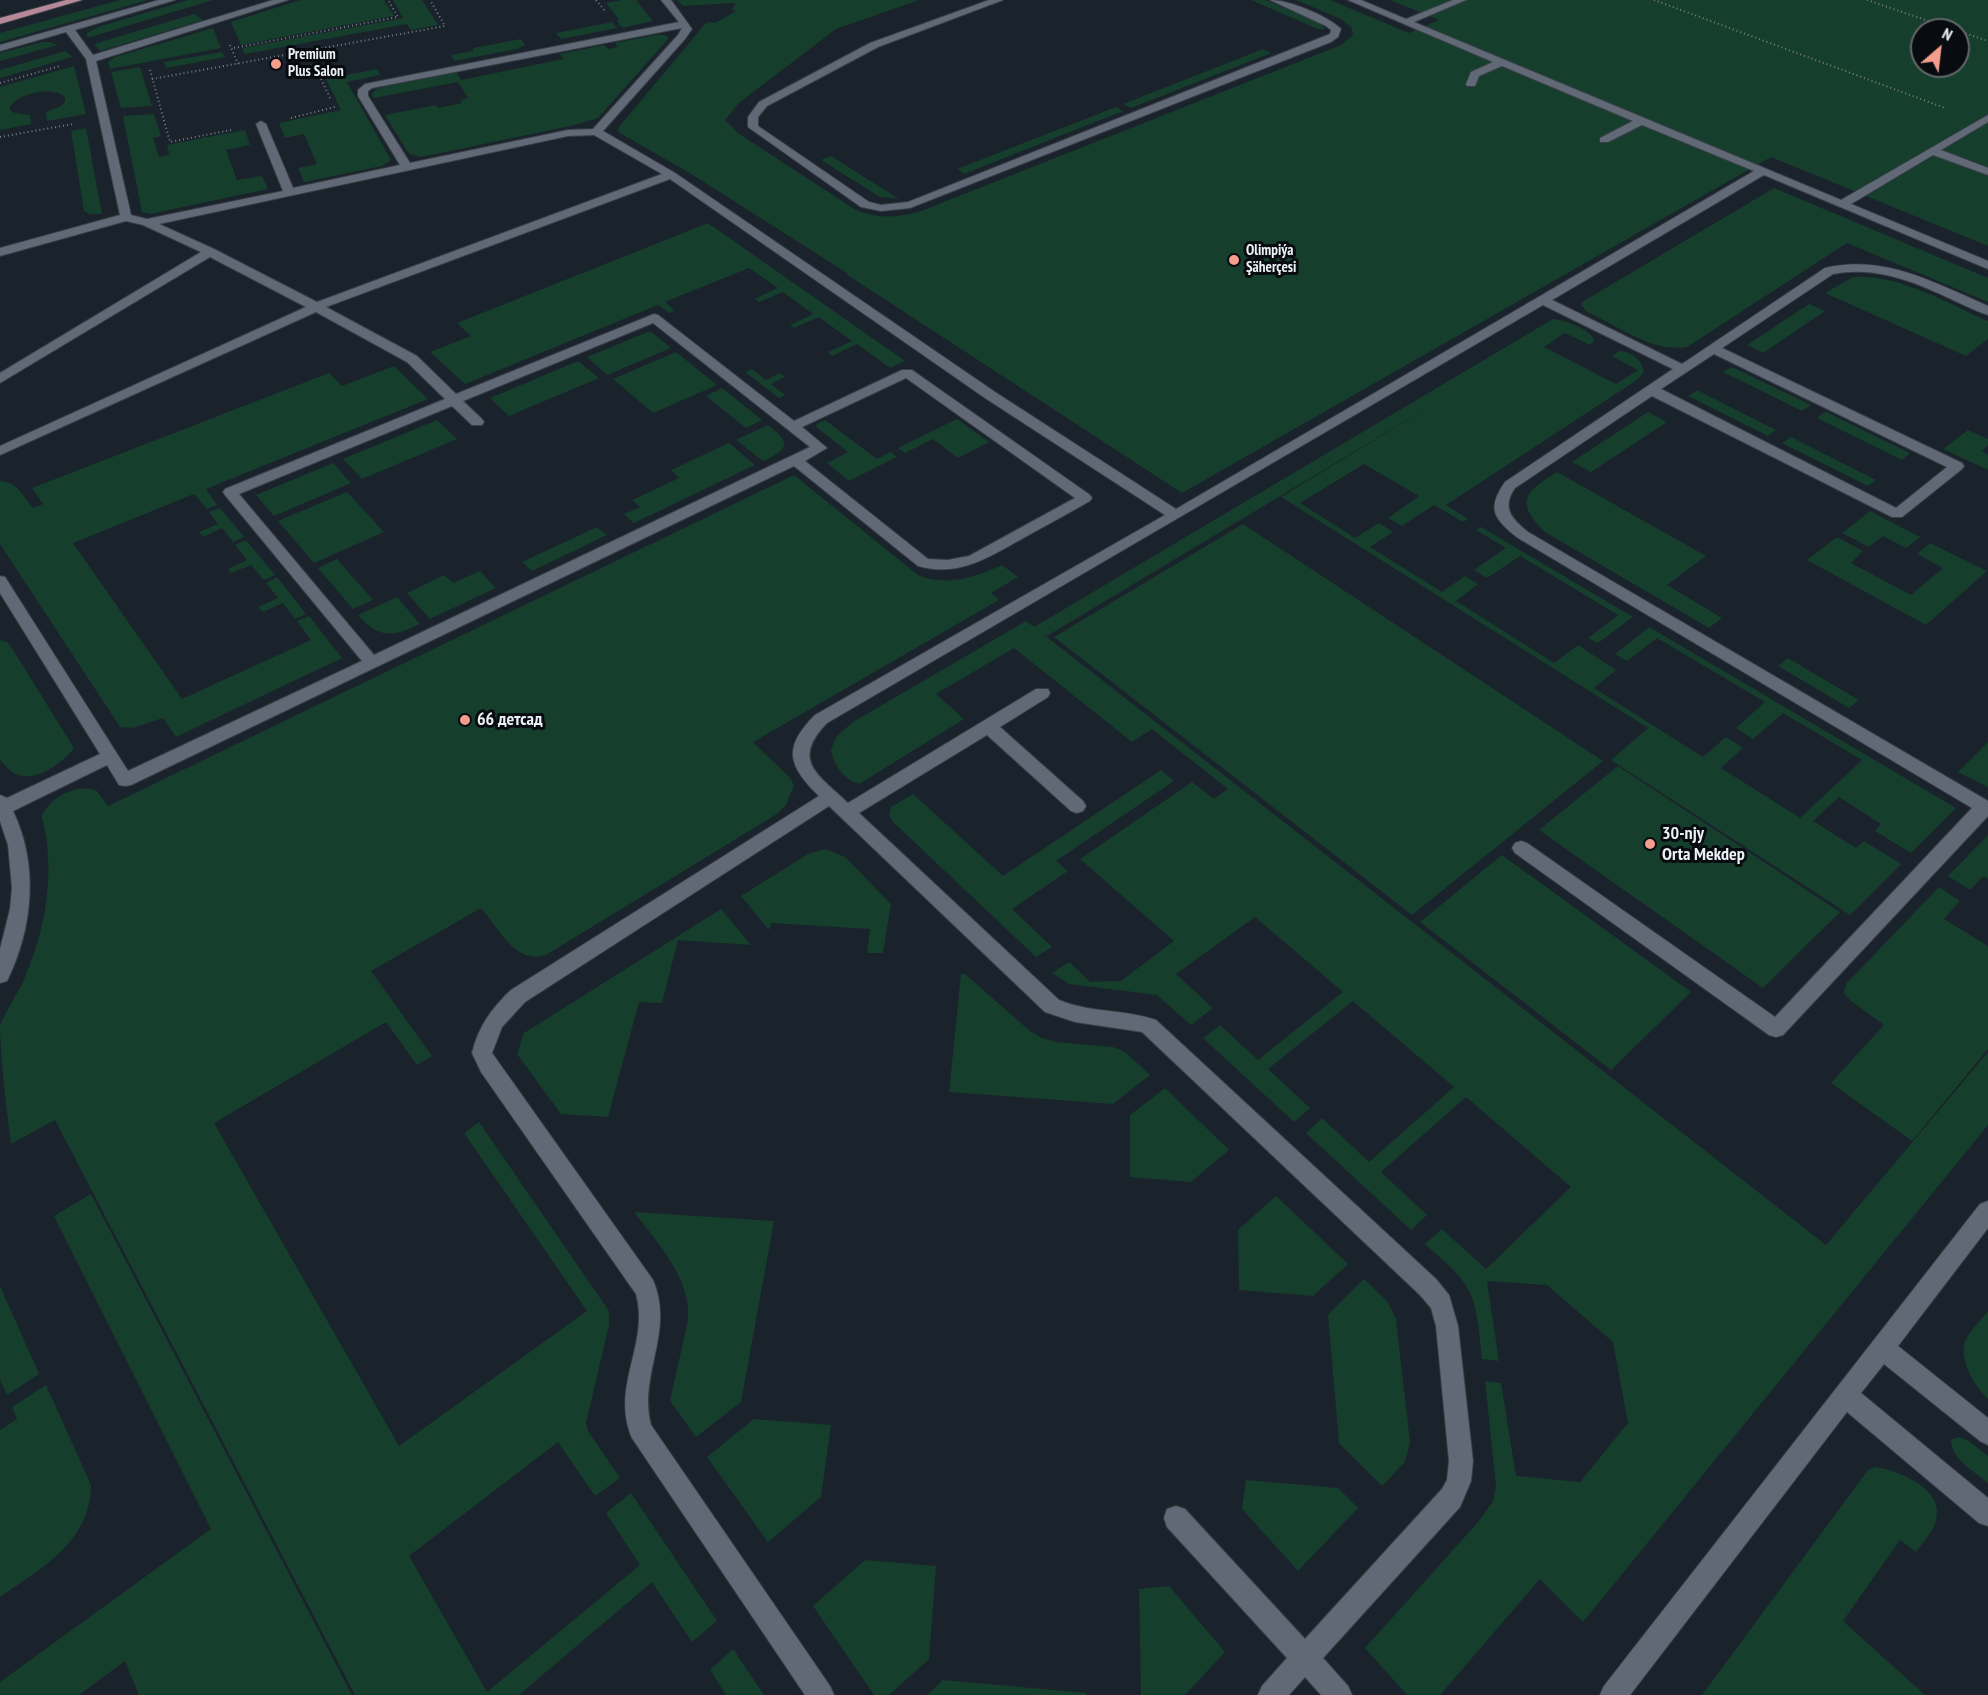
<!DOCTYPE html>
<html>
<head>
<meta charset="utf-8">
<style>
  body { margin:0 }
  #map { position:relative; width:1988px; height:1695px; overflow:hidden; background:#1a222b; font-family:"PT Sans Narrow",sans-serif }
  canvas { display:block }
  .north { position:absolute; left:1910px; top:18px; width:60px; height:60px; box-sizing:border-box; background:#080b0f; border:2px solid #63676c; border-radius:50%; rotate:28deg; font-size:16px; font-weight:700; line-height:24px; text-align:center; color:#ecf1f8 }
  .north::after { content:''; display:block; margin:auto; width:21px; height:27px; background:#f49d8d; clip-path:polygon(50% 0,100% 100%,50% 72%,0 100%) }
</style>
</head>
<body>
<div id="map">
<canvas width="1988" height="1695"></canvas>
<div class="north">N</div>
</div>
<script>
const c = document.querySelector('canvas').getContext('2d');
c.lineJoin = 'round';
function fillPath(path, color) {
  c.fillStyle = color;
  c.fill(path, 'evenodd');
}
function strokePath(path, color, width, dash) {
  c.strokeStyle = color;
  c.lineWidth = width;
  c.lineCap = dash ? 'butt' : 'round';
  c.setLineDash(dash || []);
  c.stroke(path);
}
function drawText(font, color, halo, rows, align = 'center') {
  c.font = font + ' "PT Sans Narrow",sans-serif';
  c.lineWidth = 6;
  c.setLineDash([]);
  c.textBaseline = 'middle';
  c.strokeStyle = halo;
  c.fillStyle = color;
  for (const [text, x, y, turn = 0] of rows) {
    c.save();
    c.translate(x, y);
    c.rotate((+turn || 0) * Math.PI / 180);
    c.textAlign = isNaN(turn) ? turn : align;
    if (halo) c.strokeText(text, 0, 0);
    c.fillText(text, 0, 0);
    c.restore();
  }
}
fillPath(new Path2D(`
  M120,0H148L0,42V33Z
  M188,0H213L87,38V33L98,27Z
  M300,0H384L394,16L241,45L231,22Z
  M393,0H422L438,25L411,30L407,24L245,54L242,48L403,18Z
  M622,0H636L653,21L622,28L617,21L619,20L606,3Z
  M677,0H919L836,29L740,102L725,120L738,133L854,209C876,219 898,218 921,211L1341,45L1353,35L1351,27L1341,19L1296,0H1330L1409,33L1439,20L1390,0H1988V246L1771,157L1182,493L846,274L847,273L693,175L618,132L619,127L705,24L709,22L715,23L736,11L731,9L736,5L733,3L683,6ZM1922,30H1958V66H1922Z
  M1251,0H1266L1319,23L1325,29H1318Z
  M194,14L203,20L100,51L94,44Z
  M612,22L617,28L561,39L556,33Z
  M213,28L221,48L110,69L108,62L115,57Z
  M656,35H665L669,38L598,118L575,125L421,157L409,154L385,115L436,105L438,108L462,103L461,100L468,98L458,82L374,98L372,94L376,89L386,86L456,72L461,80L563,59L560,54L604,45L608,49L618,47L615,43Z
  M521,39L525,45L517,49L454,61L451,55L474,51L473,48Z
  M42,42H50L58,45L0,61V53Z
  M1263,49L1271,53L1131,108L1123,104Z
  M65,51L72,57L0,78V70Z
  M222,52L225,57L166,68L164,62Z
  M74,66L86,114L47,121L46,112L61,106L65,101V97C51,86 21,93 10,106V110L15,113L30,115L31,124L0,130V87Z
  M140,67L152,106L121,108L111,72Z
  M377,69L380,75L347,82L391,160L382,166L304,182L298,168L317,164L304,134L285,138L279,123L341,110L326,79Z
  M1116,107L1123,111L964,174L957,169Z
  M154,114L161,136L153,138L159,157L169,155L167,145L245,130L250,145L226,150L237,180L262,176L268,189L150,214L142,212L123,116Z
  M86,128L102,214H90L84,211L71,131Z
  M831,156L899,199L880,197L821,160Z
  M1774,188L1988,278V302L1847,243L1687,347C1652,353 1617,325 1587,312L1581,305L1582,302Z
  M708,223L905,361L890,368L857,344L832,356L828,352L852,341L819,317L794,328L790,325L813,314L783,292L759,302L754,299L778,288L749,268L665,302L675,311L669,313L658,305L465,384L430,352L471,336L457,323Z
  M1853,277C1900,274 1946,303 1988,321V339L1966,356L1825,293Z
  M1809,304L1825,311L1763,353L1747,345Z
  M1553,319C1564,320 1592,329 1594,341L1590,345L1565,333L1544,347L1616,384L1638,370L1612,356L1619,351C1631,351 1643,361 1644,372L1637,380L1446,505L1468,519L1463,522L1434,505L1402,526L1388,518L1419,496L1364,464L1300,503L1355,538L1379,523L1393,532L1370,547L1442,592L1465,576L1478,584L1456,601L1554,663L1578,645L1616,670L1594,688L1703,757L1726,737L1743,748L1721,768L1800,818L1862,760L1783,713L1753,739L1736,728L1765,702L1657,638L1627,661L1615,654L1649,627L1956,808L1911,853L1875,831L1881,824L1839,797L1813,821L1856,848L1864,841L1901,864L1850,915L1611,760L1648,728L1281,497L1442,399L1047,636L1043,634L1826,1245L1988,1052V1125L1583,1622L1540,1579L1440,1695H1407L1365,1648L1479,1521L1493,1501L1496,1486L1485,1381L1501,1383L1516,1476L1580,1482L1628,1423L1613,1342L1547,1285L1487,1281L1499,1361L1482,1359C1479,1337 1479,1309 1468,1289C1458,1271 1440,1258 1425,1244L1442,1229L1486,1269L1571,1187L1466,1097L1381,1172L1427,1215L1411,1230L1306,1133L1322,1118L1369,1162L1454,1087L1353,1001L1268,1069L1310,1108L1294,1122L1203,1038L1220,1025L1258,1060L1343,992L1255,917L1176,974L1213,1008L1191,1025L1157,995L1069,984L1052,973L1069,962L1090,982L1121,981L1174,941L1080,859L1192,782L1214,799L1228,789L1152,729L1132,742L1014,648L936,694L964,719L859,784C843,779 834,766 831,750L837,736L853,722L1026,621L1034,627Z
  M650,331L671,348L607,375L587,357Z
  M676,352L717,385L653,413L613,379Z
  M578,361L599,378L509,416L490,398Z
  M394,366L428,399L206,489L217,505L207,509L194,494L73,543L182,699L311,640L297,621L309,616L342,658L176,737L163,718L133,728L120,727L0,544V481C18,482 22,495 33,508L43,504L32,488L329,373L342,386Z
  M1732,367L1811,405L1802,411L1723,372Z
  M752,369L766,380L780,373L785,377L771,384L785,395L779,398L745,372Z
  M722,388L762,420L746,428L706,396Z
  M1697,390L1776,430L1768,436L1688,396Z
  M1648,412L1667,422L1591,472L1572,462Z
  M1825,412H1826L1910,453L1902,460L1817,418Z
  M957,419L989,442L958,458L933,439L905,453L898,448Z
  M437,420L457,439L362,479L343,459Z
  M825,420L877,459L891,452L897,457L849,481L827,463L848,452L816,427L817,424Z
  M768,425C791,443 790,449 763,461L736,440Z
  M1968,430L1988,439V446L1982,451L1988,455V470L1943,449Z
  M1791,437L1876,480L1868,486L1782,443Z
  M729,443L755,465L634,523L624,514L640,507L632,500L679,478L671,470Z
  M333,463L351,483L274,516L256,495Z
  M1557,472L1706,556L1667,585L1722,618L1709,628L1545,532C1514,501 1525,492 1557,472Z
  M794,475L918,575C946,587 976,577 1002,565L1018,577L991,593L999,600L753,742L790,778L794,785L786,805L777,814L546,955C515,965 499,928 481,908L371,971L432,1056L417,1065L386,1022L214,1123L399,1446L587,1311L464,1133L479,1122L609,1311V1325L586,1423L588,1431L620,1478L595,1496L558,1442L409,1556L487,1692L640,1565L606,1513L631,1493L717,1621L692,1642L652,1582L519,1695H355L55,1120L11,1144C7,1113 0,1056 0,1026C2,1018 18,992 23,982C46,929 56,873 42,817C47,798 79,782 97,791L108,806Z
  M347,492L384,532L314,563L278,521Z
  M220,508L244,537L233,542L222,528L203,537L199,532L218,524L209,512Z
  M1870,511L1920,537L1906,548L1883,536L1869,547L1842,533Z
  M1243,524L1603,761L1412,915L1054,637Z
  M597,527L607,535L532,571L522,562Z
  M1481,527L1633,617L1598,643L1588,638L1618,615L1520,556L1487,578L1474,570L1506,548L1476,530Z
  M1837,537L1863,551L1851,563L1911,595L1943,568L1917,554L1930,543L1987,571L1926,625L1807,560Z
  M246,540L275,575L264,580L251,565L231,573L228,569L247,560L235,545Z
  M337,559L373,600L353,609L318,568Z
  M480,571L496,588L430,619L407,593L444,575L453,583Z
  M277,577L306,614L295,619L283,603L263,612L258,607L278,598L266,583Z
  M397,597L420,624C393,637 379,639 358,615Z
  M0,640L7,642L10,645L74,748C62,764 34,784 14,773C9,770 4,764 0,760Z
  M1788,658L1859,700L1849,708L1778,666Z
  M1988,742V787L1958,772Z
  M1618,766L1840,912L1763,988L1539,830Z
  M1161,770L1174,781L1056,861L1068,871L1012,909L1052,947L1036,957L892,821L889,814L891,807L913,794L1003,876Z
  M1988,835V879L1983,876L1970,890L1948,876Z
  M825,849L845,857L891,904L883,953H867L870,929L771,923L769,930L741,896L808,854Z
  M1502,855L1691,992L1611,1070L1420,922Z
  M1939,887L1960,901L1944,919L1988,946V1049L1912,1141L1831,1083L1884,1025L1851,1001L1844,993L1846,984Z
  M721,909L751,945L678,940L662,1003L639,1002L608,1117L561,1114L517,1054L524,1033Z
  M961,974H965L1030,1031L1042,1038L1056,1042L1113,1047L1125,1052L1150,1075L1113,1104L949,1092Z
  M1165,1088L1229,1150L1191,1182L1130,1177V1115Z
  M91,1194L352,1695H139L125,1661L79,1695H0V1682L211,1529L54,1216Z
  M1276,1196L1348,1264L1313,1296L1239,1290L1238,1230Z
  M634,1212L774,1221L741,1402L696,1437L670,1401L688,1320C692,1280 657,1242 634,1212Z
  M1364,1279L1387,1301L1396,1319L1410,1442L1405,1462L1382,1486L1339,1443L1328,1315Z
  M0,1286L39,1374L7,1395L0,1380Z
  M1988,1311V1399C1975,1386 1959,1362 1965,1342C1968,1332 1981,1320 1988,1311Z
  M46,1385L91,1485C91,1541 41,1569 0,1597V1430L17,1419L12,1407Z
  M754,1419L831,1425L821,1497L768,1542L707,1457Z
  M1959,1437L1969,1441L1988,1456V1483C1974,1471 1951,1459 1951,1440Z
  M1875,1467C1899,1471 1945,1488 1936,1521C1933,1532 1922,1543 1916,1552L1900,1540L1843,1621L1925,1695H1702L1868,1470Z
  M1246,1480L1338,1488L1358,1508L1298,1571L1242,1509Z
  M865,1560L936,1566L929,1659L889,1695H874L813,1606Z
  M1169,1586L1225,1652L1185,1695H1141L1139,1589Z
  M733,1649L764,1695H726L710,1670Z
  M943,1680L1086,1693L1087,1695H927Z`), '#163e2d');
const minor = new Path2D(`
  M159,0H175L75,30L93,55L273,0H288L96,61L131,215L147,219L283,191L256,124L261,121L266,124L293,188L400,165L358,96V90L365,84L679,22L661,0H671L692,29L685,39L603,131L675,173L995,392L1176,509L1754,171L1642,125L1608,142H1600V138L1633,121L1502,66L1479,76L1475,86H1467L1466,84L1471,72L1493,62L1348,0H1361L1406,19L1453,0H1466L1414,22L1841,200L1988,115V122L1941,150L1988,168V175L1933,155L1851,204L1988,261V269L1764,175L1552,300L1682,364L1825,268C1884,254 1935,283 1988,306V315C1975,311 1962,304 1949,298C1912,281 1875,266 1833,274L1722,348L1962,463L1964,466L1962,469L1902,517H1892L1652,396L1515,488C1501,508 1512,519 1528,532L1988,801V816L1783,1035L1776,1037L1769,1035L1515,853L1512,848L1515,843L1521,841L1527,843L1775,1017L1972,808L1518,538C1494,519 1486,509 1505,482L1673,369L1543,305L827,723C790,761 819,775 848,803L1036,689H1048L1050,693L1048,697L1000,727L1083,801L1086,806L1083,811L1077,813L1071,811L987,735L859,813L1059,1000C1090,1013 1124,1009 1156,1020L1436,1279L1449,1295L1458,1326L1473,1461L1471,1481L1460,1507L1323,1658L1348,1686L1352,1695H1321L1305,1677L1289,1695H1258L1262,1686L1287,1658L1167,1527L1164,1518L1167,1509L1176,1506L1185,1509L1305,1639L1442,1489L1447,1480L1449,1461L1436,1326L1431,1308L1420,1295L1142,1032L1075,1022L1045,1012L829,806L525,1002L502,1027L492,1053L653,1280C675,1332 638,1374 651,1425L830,1686L834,1695H805L632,1438C610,1386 650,1344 636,1294L481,1072L472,1053C478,1027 492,1008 511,990L819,796C787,765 783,747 815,715L1165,515L985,398L670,179L326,307L417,356L456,394L654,314L658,315L794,421L902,370H912L1090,495L1092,498L1090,501C1069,513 1047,525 1025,537C991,556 959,578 918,566L794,466L131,785L125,786L119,785L107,765L13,811C39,865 33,928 7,981L0,983V949L10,909L12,888L8,845L0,821V795L7,798L100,754L0,593V576L5,577L128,771L362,661L225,495L223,492L225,489L445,399L407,362L316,312L0,455V446L306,307L210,257L0,383V373L201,252L143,225L126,221L0,256V248L120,215L86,59L66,32L0,51V45ZM682,28L678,35L593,129L568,130L410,163L368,96V91L372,88ZM594,135L662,174L317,302L214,249L159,224L568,136ZM653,323L810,447L374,655L239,494L452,406L472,425H482L484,422L482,419L463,401ZM1714,354L1947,467L1896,508L1661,389ZM906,378L1075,498L969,556L948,560L928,559L805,461L827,448L802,427Z
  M989,0H1003L878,47L767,106L758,117V126L869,202L881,205L908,202L1330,34L1331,30L1326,26L1270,0C1289,0 1328,16 1341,29L1338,37L1331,42L910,208L881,211L861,207L748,127V117L759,102L870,43Z
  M1988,1201V1228L1898,1346L1988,1418V1445L1980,1441L1884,1364L1861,1393L1988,1498V1526L1979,1523L1847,1412L1630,1695H1600L1604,1686L1980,1204Z`);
const major = new Path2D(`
  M66,0H82L0,24V18Z`);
strokePath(minor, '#383e46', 2);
strokePath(major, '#383e46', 2);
strokePath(new Path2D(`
  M596,0L605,11
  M1654,0L1945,108
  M1867,0L1955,30
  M1958,31L1988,41
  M230,45L238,64
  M234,48L398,17L388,0
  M150,70L170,142L231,130
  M152,79L445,26L430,0
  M0,83L60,66
  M330,98L320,77L340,73
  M291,118L335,107
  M0,137L73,124`), '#787e87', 2, [1, 3]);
fillPath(minor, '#606975');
fillPath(major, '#b78998');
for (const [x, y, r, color] of [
  [276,64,6,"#f49d8d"],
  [1234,260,6,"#f49d8d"],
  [465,720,6,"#f49d8d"],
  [1650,844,6,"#f49d8d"]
]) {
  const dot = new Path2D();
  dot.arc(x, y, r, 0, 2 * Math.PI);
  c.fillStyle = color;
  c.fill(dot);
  strokePath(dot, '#080b0f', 2);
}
drawText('bold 15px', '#ecf1f8', '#080b0f', [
  ["Premium",288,55],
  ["Plus Salon",288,72],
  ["Olimpiýa",1246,251],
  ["Şäherçesi",1246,268]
], 'left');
drawText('bold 18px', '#ecf1f8', '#080b0f', [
  ["66 детсад",477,720],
  ["30-njy",1662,834],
  ["Orta Mekdep",1662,855]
], 'left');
</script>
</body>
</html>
